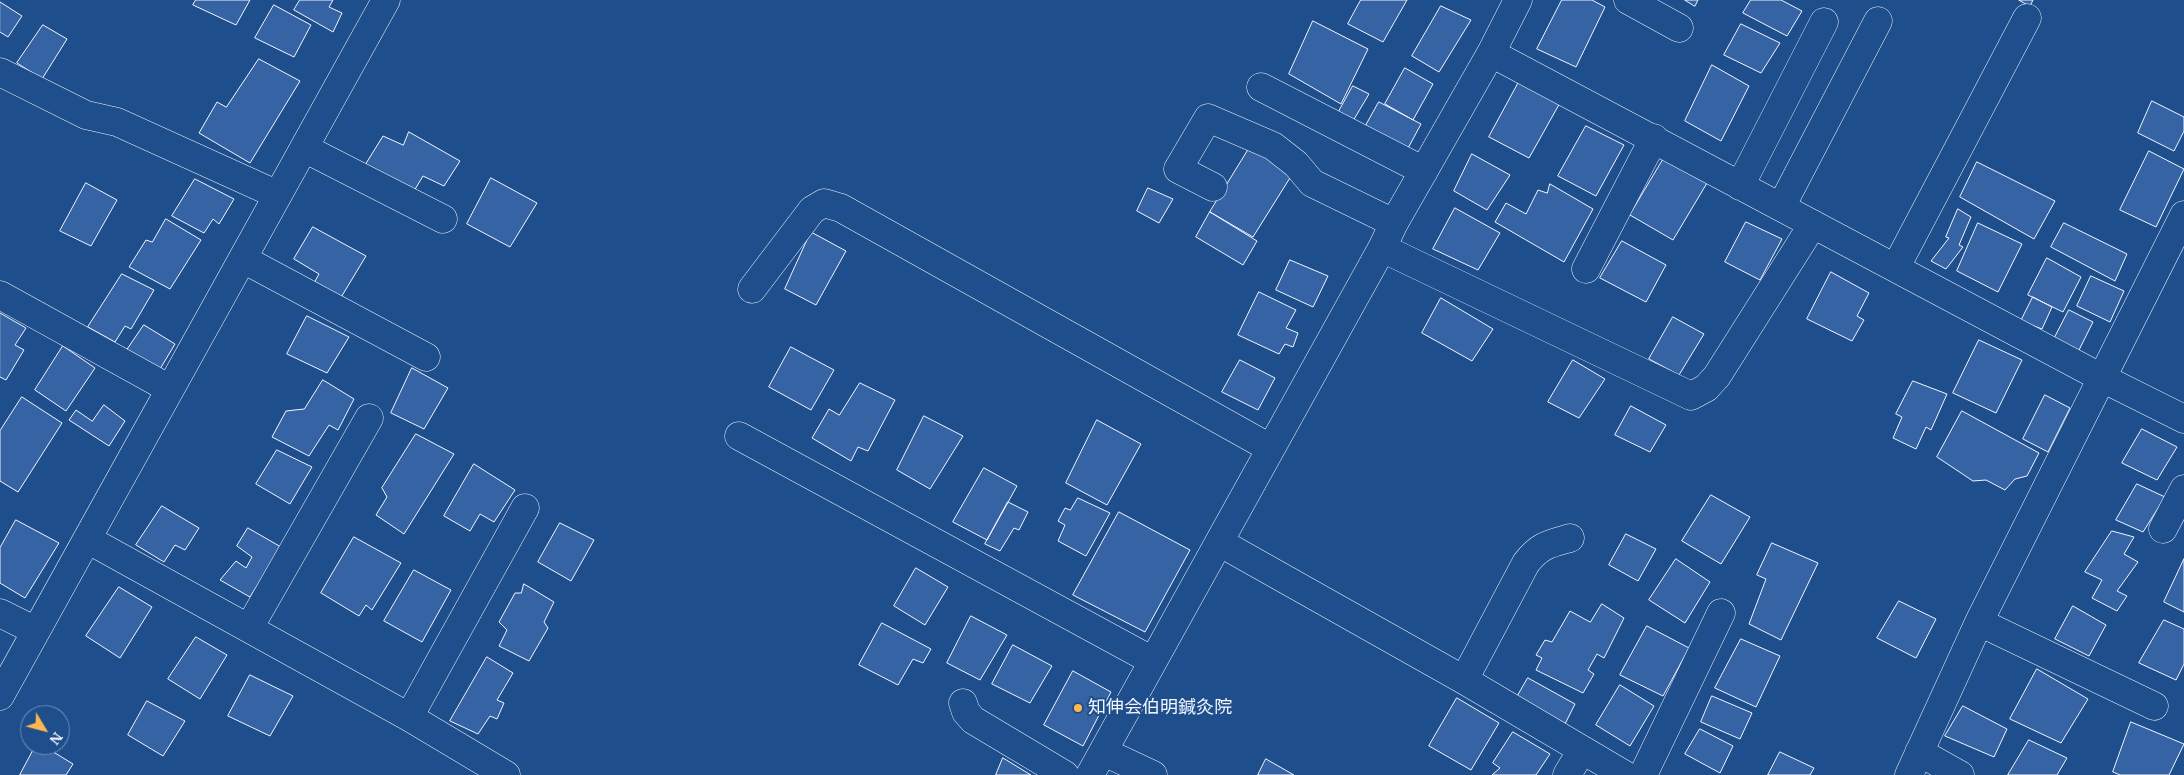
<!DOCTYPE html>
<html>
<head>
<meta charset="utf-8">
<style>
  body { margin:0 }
  #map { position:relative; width:2184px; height:775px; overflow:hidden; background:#1f4e8c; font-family:Merriweather,serif }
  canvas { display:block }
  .north { position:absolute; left:20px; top:705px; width:50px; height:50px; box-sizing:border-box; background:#1f4e8c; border:1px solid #7391ba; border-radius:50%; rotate:127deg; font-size:14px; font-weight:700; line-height:20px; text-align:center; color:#f2f6ff }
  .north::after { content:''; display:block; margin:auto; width:18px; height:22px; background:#ffb74d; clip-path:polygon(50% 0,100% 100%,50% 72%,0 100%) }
</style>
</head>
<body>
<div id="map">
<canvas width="2184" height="775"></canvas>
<div class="north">N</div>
</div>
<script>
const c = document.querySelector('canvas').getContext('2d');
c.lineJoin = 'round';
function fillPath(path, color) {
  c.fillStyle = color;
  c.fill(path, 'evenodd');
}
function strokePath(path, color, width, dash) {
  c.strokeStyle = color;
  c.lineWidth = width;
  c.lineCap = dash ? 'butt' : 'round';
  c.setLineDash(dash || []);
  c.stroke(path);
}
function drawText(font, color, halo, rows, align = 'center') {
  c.font = font + ' Merriweather,"Noto Sans JP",serif';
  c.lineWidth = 4;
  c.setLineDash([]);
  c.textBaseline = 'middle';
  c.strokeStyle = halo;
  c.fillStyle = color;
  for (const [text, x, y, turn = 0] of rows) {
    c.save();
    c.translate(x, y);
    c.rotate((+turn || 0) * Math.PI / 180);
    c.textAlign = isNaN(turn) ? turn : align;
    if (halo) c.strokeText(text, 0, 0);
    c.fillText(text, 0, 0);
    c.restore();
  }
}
const building = new Path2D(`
  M196,0H250L236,25L193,5Z
  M300,0H333L329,7L342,13L333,32L294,10Z
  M1361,0H1407L1383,42L1348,24Z
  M1562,0H1592L1605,7L1576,67L1537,49Z
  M1685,0H1698L1695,6Z
  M1751,0H1781L1802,11L1787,36L1743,13Z
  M2019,0H2033L2030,6Z
  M0,2L22,16L8,37L0,32Z
  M274,5L311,25L294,57L255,38Z
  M1441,6L1471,20L1439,72L1412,56Z
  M1313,21L1368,49L1341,104L1289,74Z
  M1741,24L1780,43L1761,73L1724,55Z
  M43,25L67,39L42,79L17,63Z
  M259,59L300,81L250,163L199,133L217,102L226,107Z
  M1712,65L1749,86L1721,141L1685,121Z
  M1405,68L1433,84L1413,120L1385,104Z
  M1520,80L1561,101L1529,158L1489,137Z
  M1353,86L1369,94L1353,121L1338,113Z
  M2152,101L2184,117V131L2174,151L2138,133Z
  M1379,102L1421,124L1406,152L1364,129Z
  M1586,126L1624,145L1596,196L1558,176Z
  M409,132L460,161L444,186L423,176L414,191L365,165L383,136L403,145Z
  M1250,147L1293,173L1253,237L1210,212Z
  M2149,151L2184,169L2156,227L2120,210Z
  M1472,154L1510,175L1487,210L1454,191Z
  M1664,158L1707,183L1673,240L1630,215Z
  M1977,162L2055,201L2034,239L1960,197Z
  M491,178L537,203L510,247L467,224Z
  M195,179L234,199L219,224L213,219L204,233L172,216Z
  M86,183L117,200L91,246L60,231Z
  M1550,184L1593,209L1564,262L1495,222L1506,203L1526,214L1538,190L1547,193Z
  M1148,188L1173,199L1159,223L1137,211Z
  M1455,208L1500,233L1478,270L1433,249Z
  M1958,209L1971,217L1959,245L1963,247L1946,269L1931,261L1949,238L1946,237Z
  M1210,212L1257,241L1243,265L1196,237Z
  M166,219L201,240L170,289L129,267L146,240L152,242Z
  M1746,222L1782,239L1760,280L1725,262Z
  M1978,223L2022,244L1998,292L1957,271Z
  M2064,223L2127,254L2115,281L2051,247Z
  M313,227L366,256L340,299L313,285L319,274L294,259Z
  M811,232L846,251L816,305L785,289Z
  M1622,241L1666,265L1646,302L1600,278Z
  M2047,258L2081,277L2063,312L2028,295Z
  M1290,260L1328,276L1313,307L1276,290Z
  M1831,272L1869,293L1857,316L1864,320L1852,341L1807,319Z
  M122,274L154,290L131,329L125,326L115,342L88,327Z
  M2091,276L2124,291L2110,322L2077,306Z
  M1259,292L1296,310L1286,328L1298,333L1293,347L1285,344L1279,354L1238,335Z
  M2033,297L2052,307L2042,329L2021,321Z
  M1441,298L1493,329L1472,361L1422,333Z
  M2069,310L2093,322L2077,354L2053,341Z
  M0,313L26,328L15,345L24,350L6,380L0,377Z
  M307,316L349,337L327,373L287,354Z
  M1673,317L1704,334L1679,375L1649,359Z
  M144,325L175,344L160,369L127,350Z
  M1979,340L2022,360L1996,413L1953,393Z
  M63,346L95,368L66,411L35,390Z
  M791,347L834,370L811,410L769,387Z
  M1240,360L1275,378L1258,410L1222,392Z
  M1573,360L1605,379L1579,418L1548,402Z
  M412,368L448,388L424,429L391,413Z
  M323,380L354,399L338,430L329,425L309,456L272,437L286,411L304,409Z
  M1913,381L1947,394L1931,430L1926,427L1916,449L1893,438L1902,417L1896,414Z
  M860,383L895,400L868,451L858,447L851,461L812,438L829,409L839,415Z
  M2045,395L2070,408L2048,452L2023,439Z
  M22,397L62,423L18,492L0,481V431Z
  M104,405L125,421L109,446L69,420L76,410L92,421Z
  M1631,406L1666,425L1650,452L1615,435Z
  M1962,411L2039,453L2027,476L2015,479L2005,490L1986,480L1973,481L1937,457Z
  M924,416L963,436L930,489L897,470Z
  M1097,420L1141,444L1107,505L1066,483Z
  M2142,429L2177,447L2157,480L2122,463Z
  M416,434L454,454L404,534L376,515L387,497L382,488Z
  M277,450L312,467L290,504L256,484Z
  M474,464L515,490L494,522L480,514L470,531L444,516Z
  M984,468L1017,486L987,540L953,522Z
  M2137,484L2165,497L2143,532L2116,520Z
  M1711,495L1750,517L1721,564L1682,541Z
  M1078,498L1110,513L1086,556L1058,541L1065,525L1058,521L1065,508L1070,510Z
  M1008,502L1028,512L1019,530L1014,528L1000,551L985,544Z
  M162,506L199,528L185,550L175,545L164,562L136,545Z
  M1119,512L1190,550L1145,632L1073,595Z
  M16,520L59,543L25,598L0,583V548Z
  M560,523L594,540L571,581L538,562Z
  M248,528L281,547L250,597L220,580L236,561L246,568L252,557L237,546Z
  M2112,531L2134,537L2124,554L2138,562L2117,591L2127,596L2117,611L2092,598L2102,580L2085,572Z
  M1626,534L1656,549L1638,581L1609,565Z
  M354,537L401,563L372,610L366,605L359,616L321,593Z
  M1772,543L1818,563L1781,640L1749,624L1766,579L1757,575Z
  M1676,559L1710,582L1685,623L1649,600Z
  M2184,559V612L2164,602Z
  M916,568L948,587L925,625L894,606Z
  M414,570L451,590L422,642L384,621Z
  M524,584L554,602L544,622L548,628L529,661L499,646L507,630L499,622L515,593H521Z
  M119,587L152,607L120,658L86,636Z
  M1899,601L1936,619L1916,658L1877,638Z
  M1602,604L1624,618L1604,658L1597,654L1588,670L1594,674L1583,693L1536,670L1542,658L1536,655L1545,640L1552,642L1570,611L1590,622Z
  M2073,606L2106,625L2089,656L2055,639Z
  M971,616L1007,635L980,680L947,663Z
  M2164,620L2184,629V664L2176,680L2139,663Z
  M882,623L931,649L923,663L913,659L898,685L859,665Z
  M1647,626L1689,648L1663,696L1620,675Z
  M196,637L227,655L200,699L168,679Z
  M1741,639L1780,656L1756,707L1715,688Z
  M1013,645L1052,666L1030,703L992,684Z
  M487,657L513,673L497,700L504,703L497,719L490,716L478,734L450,721Z
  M2037,669L2088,699L2061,743L2010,719Z
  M1073,671L1111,692L1083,746L1044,725Z
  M250,675L293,696L270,736L228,716Z
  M1528,678L1575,704L1565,724L1517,697Z
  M1620,685L1654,706L1630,746L1596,725Z
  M1712,696L1752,713L1740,739L1701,722Z
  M1457,698L1499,723L1471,770L1429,746Z
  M147,701L185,721L163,756L128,735Z
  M1963,706L2007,729L1994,757L1945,736Z
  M2131,722L2184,744L2169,775H2120L2113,772Z
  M1700,729L1733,746L1720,773L1685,754Z
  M1513,732L1550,754L1536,775H1492L1500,768L1493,763Z
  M2029,740L2067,758L2057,775H2008Z
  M36,745H42L73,764L66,775H20Z
  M1780,752L1814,768L1810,775H1768Z
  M1003,758L1031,775H996Z
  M1266,759L1294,775H1258Z`);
fillPath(building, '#3563a3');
strokePath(building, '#f2f6ff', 1);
const minor = new Path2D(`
  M1628,0L1679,28
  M1491,53L2102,378L2184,419
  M0,72L86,115L117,122L278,195
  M1261,87L1424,171
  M304,148L443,219
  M1740,186L1824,22
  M1213,187L1178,169L1208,118L1273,146L1296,164L1312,183L1394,223
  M1781,207L1878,21
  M1382,248L1691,396L1706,388L1717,376L1813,224
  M243,259L426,357
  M1896,267L2027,18
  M1586,269L1654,138
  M752,289L812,210L824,203L841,208L1270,448
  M0,295L170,389
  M739,436L1153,661
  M2163,529L2184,489
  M87,539L409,717L506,775
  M1219,542L1464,680L1625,775
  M0,613L36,631
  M1979,622L2154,706
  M249,628L369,418
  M1464,680L1526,563C1540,545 1549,544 1570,538
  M0,696L386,0
  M963,703L966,712L973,720L1065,775
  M409,717L525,508
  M1104,752L1153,775
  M1919,752L1960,775
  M1090,775L1382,248L1394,223L1491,53L1518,0
  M1567,775L1582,750
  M1643,775L1721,613
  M1909,775L1979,622L2184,215`);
strokePath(minor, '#f2f6ff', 29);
strokePath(minor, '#1f4e8c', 28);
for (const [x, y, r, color] of [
  [1078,708,5,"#ffb74d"]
]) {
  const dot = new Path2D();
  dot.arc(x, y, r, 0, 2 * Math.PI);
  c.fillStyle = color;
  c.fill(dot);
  strokePath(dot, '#1f4e8c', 2);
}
drawText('18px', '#f2f6ff', '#1f4e8c', [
  ["知伸会伯明鍼灸院",1088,708]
], 'left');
</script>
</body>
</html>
